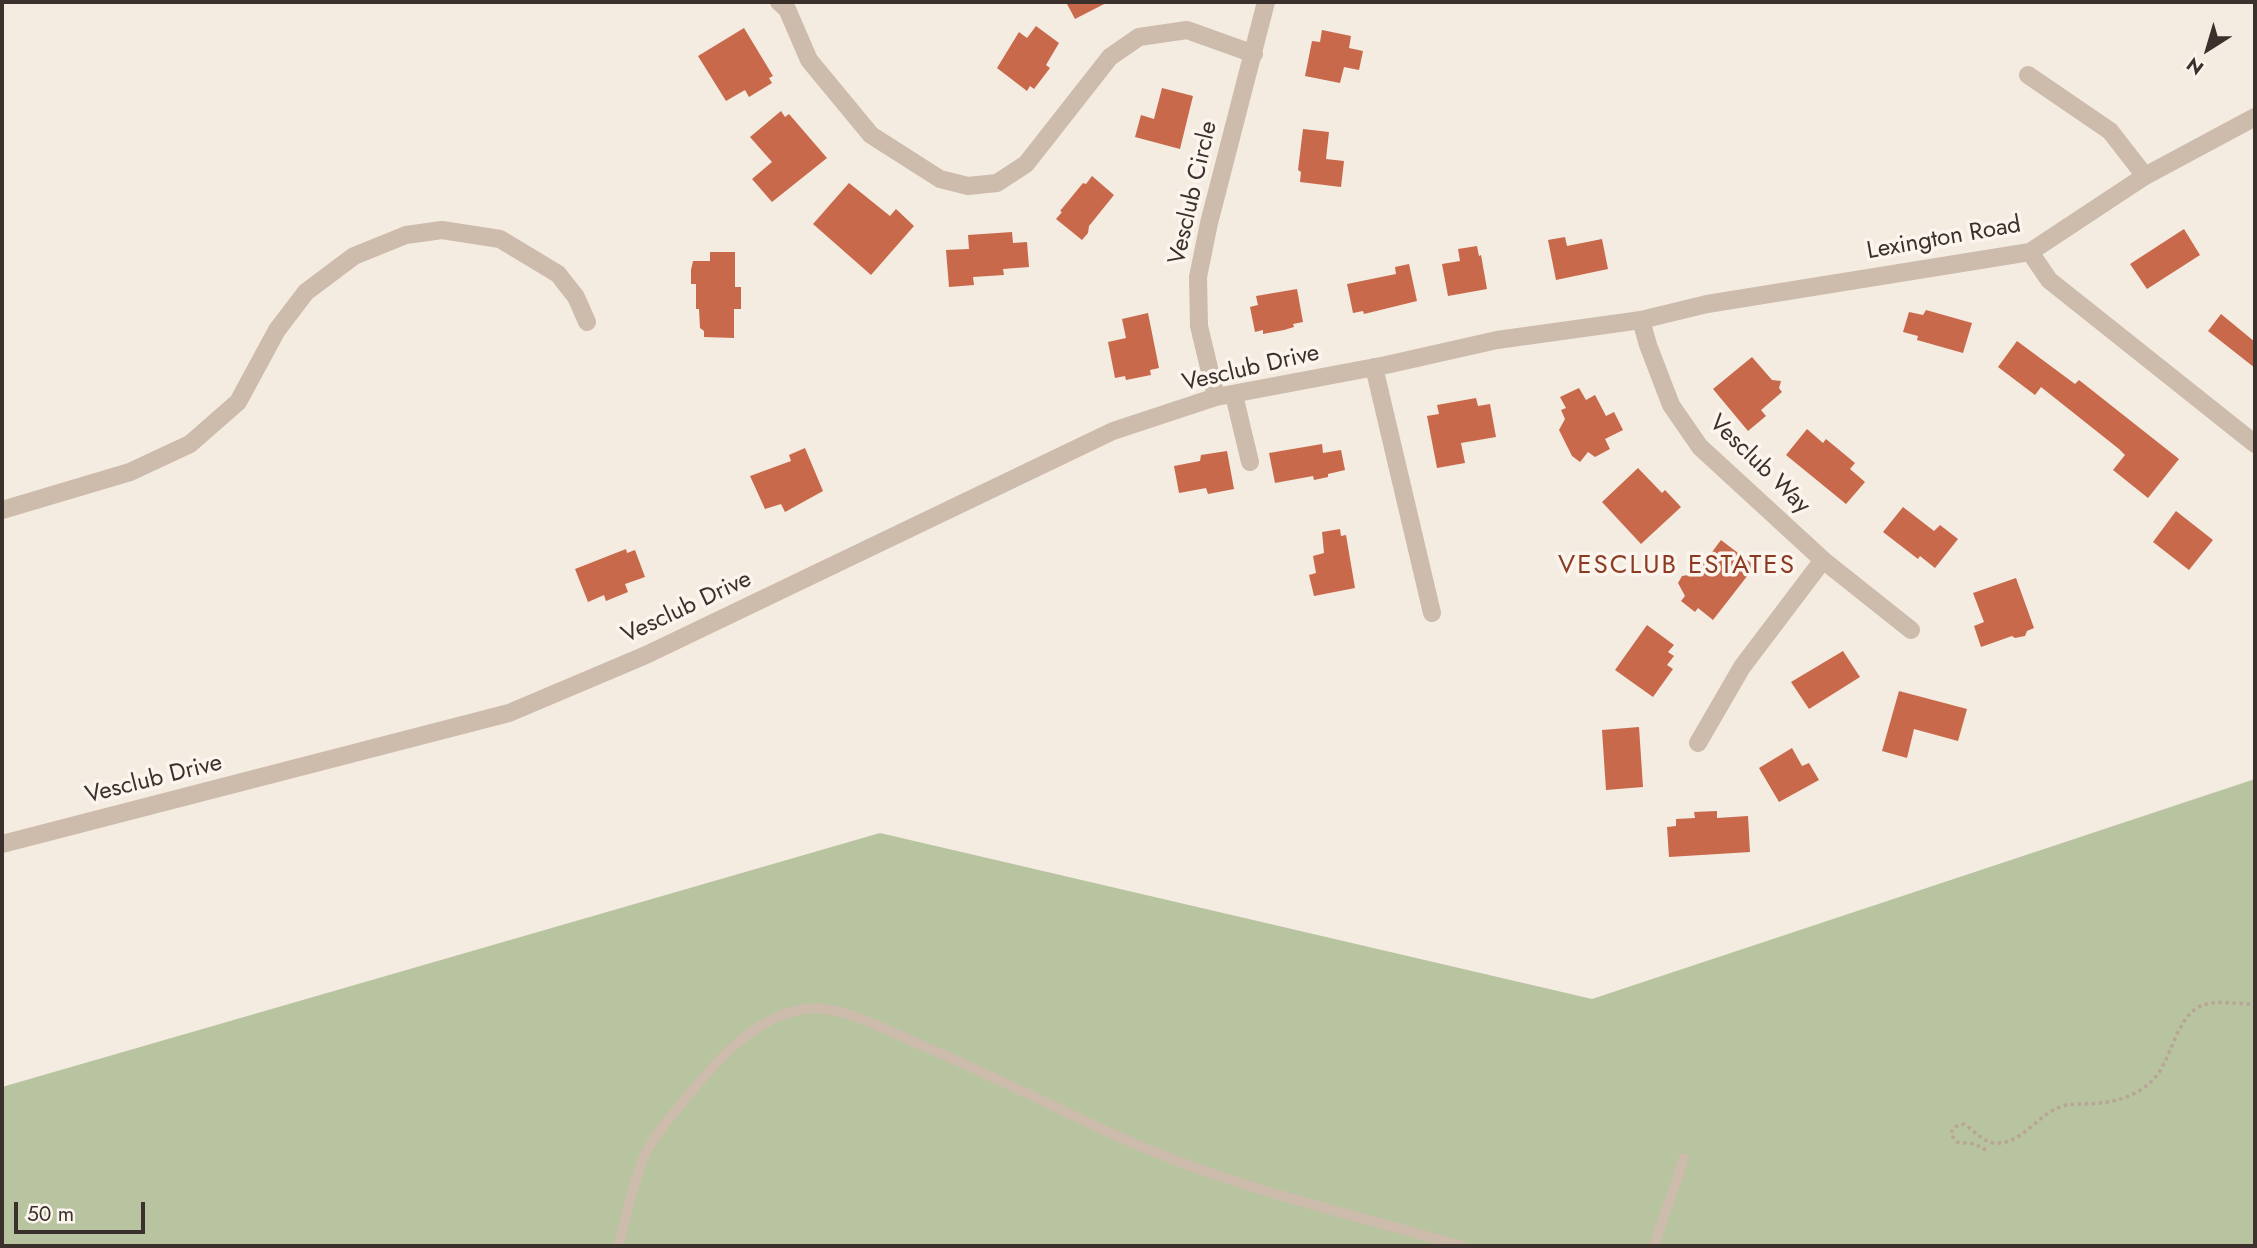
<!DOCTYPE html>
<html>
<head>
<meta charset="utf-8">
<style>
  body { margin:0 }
  #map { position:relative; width:2257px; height:1248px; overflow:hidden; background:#f4ebe1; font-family:Jost,sans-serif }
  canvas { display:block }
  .frame { position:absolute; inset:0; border:4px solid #3b302b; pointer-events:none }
  .north { position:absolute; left:2173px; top:14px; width:70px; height:70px; -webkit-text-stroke:5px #fbf5ee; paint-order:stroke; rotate:217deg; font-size:19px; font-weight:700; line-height:28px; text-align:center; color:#3b302b }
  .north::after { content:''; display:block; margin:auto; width:24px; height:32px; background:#3b302b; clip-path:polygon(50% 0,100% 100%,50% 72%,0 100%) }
  .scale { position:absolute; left:14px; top:1202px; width:131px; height:32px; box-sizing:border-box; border:4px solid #3b302b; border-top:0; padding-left:9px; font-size:21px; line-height:24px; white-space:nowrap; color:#3b302b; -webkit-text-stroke:5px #fbf5ee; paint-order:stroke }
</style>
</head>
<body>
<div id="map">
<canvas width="2257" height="1248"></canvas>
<div class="frame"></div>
<div class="north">N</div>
<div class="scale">50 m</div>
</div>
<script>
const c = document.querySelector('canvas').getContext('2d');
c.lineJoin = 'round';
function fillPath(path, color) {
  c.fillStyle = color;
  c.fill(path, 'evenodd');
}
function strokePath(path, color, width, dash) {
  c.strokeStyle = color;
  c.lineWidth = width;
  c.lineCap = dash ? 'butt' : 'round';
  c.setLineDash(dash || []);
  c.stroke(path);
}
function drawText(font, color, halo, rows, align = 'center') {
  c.font = font + ' Jost,sans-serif';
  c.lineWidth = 7;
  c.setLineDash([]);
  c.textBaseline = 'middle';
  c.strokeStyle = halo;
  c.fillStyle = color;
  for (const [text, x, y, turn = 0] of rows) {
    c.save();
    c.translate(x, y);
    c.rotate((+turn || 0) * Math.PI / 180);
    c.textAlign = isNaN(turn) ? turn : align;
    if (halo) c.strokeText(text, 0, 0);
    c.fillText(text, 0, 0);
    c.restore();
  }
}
fillPath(new Path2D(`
  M2255,779V1246H2V1087L880,833L1592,999Z`), '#b8c4a0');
fillPath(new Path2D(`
  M1066,2H1108L1075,19Z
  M1036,26L1059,43L1046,65L1050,68L1034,89L1030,86L1027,91L997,68L1019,32L1027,38Z
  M744,28L773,76L769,78L772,83L749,97L745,90L726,101L698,56Z
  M1322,30L1351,36L1349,48L1363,51L1359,70L1344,67L1340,83L1305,76L1312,41L1320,42Z
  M1162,88L1193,96L1180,149L1135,137L1141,115L1154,119Z
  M781,111L785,117L789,114L827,158L772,202L752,179L772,162L750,137Z
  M1303,129L1329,132L1326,159L1344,161L1341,187L1300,182L1301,172L1298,170Z
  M1092,176L1114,195L1089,226L1088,233L1082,240L1056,219L1062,212L1060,211L1083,183L1086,184Z
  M849,183L890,216L896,209L914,226L871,275L813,224Z
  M2184,229L2200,255L2147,289L2130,264Z
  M1012,232L1013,243L1027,242L1029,267L1003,269L1004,275L973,277L974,285L949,287L946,250L969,249L968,235Z
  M1565,237L1567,246L1602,239L1608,269L1556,280L1548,240Z
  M1477,246L1479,256L1481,255L1487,289L1448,296L1442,264L1460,261L1458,249Z
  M710,252H735V287H741V309H734V338L704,337V331L700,328L699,309H696V284H691V270L693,261H710Z
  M1409,264L1417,301L1364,314L1363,311L1353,313L1347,284L1396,274L1395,267Z
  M1297,289L1303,322L1293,324L1294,327L1284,330L1263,334V330L1255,332L1250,307L1258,305L1256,296Z
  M1926,310L1972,323L1963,353L1917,340L1918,336L1903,332L1909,312L1923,315Z
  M1148,313L1159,368L1150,370L1151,375L1126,380L1125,376L1115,378L1108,342L1126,338L1122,319Z
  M2221,314L2255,342V368L2208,331Z
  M2017,341L2075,384L2079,380L2179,459L2148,498L2113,470L2125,455L2119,449L2041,387L2035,395L1998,367Z
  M1752,357L1772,380L1781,381L1779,388L1782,392L1761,410L1766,416L1748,431L1713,389Z
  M1579,388L1586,400L1595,395L1606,416L1614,412L1623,430L1605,439L1610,449L1595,457L1588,452L1580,462L1572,456L1559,430L1565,419L1561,410L1566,408L1560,397Z
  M1476,398L1478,406L1490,404L1496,437L1461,443L1465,463L1437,468L1427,416L1439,414L1437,405Z
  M1807,429L1823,443L1826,439L1855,463L1850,469L1865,482L1846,504L1786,455Z
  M1322,444L1323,453L1341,450L1345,470L1328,474V477L1314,480L1313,476L1275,483L1269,453Z
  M805,448L823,491L785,512L781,504L765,509L750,476L791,461L789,455Z
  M1227,451L1234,489L1208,494L1206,488L1179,493L1174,466L1200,461L1201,455Z
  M1638,468L1662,493L1665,490L1681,507L1641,544L1602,502Z
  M1903,507L1934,531L1940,525L1958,539L1935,568L1920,556L1918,559L1883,532Z
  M2176,511L2213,540L2189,570L2153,542Z
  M1340,529L1341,536L1346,535L1355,588L1314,596L1309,575L1316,573L1313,556L1324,553L1322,532Z
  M1721,540L1755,566L1713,620L1698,608L1695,612L1681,601L1685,596L1678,583L1682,576L1694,574L1708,553L1712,552Z
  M626,549L627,553L635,550L645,577L625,584L628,592L606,601L604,595L588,602L575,569Z
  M2016,578L2034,628L2027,631L2025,636L2015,638L2012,636L1981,647L1974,626L1984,622L1973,593Z
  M1647,625L1674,645L1668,652L1674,656L1667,665L1673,669L1653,697L1615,670Z
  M1843,651L1860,677L1809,709L1791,682Z
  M1899,691L1967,709L1958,741L1914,729L1907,758L1882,751Z
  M1639,727L1643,787L1606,790L1602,730Z
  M1792,748L1802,766L1809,763L1819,780L1779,802L1759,768Z
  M1717,811V818L1748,816L1750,852L1669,857L1667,827L1676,826V819L1695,818L1694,812Z`), '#c8694b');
strokePath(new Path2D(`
  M1986,1150L1975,1144L1957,1142L1951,1135C1952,1127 1956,1126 1964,1124C1976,1132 1985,1145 2000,1143C2025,1140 2037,1116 2058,1108C2066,1104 2076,1104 2085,1104C2111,1103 2133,1099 2153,1080C2172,1060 2174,1023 2197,1008C2212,998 2238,1005 2255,1004`), '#b9a596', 3.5, [3.5, 3.5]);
strokePath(new Path2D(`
  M618,1246C627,1217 632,1183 645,1155C653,1137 666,1123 678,1108C710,1068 750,1018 804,1009C840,1003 890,1032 923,1046C1013,1083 1097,1132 1188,1165C1277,1198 1370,1219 1461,1246
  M1654,1246L1684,1158`), '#cdbbac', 10);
strokePath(new Path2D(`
  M779,2L787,9L809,60L871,135L940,179L968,186L997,183L1026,164L1110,57L1139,37L1187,30L1254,54
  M2028,75L2110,131L2145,176
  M2030,252L2049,280L2255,444
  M1641,320L1648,345L1671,405L1700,447L1823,560L1911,630
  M1374,367L1432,613
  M1234,395L1250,462
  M1216,397L1199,326L1198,277L1209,223L1266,2
  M2,510L130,472L190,444L238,402L277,330L306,292L354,256L406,235L442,230L500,239L558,274L576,297L587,322
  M1698,743L1742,667L1823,560
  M2,844L509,713L646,655L1113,431L1216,397L1386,365L1497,340L1641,320L1707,304L2030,252L2145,176L2255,117`), '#cdbbac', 18);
drawText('24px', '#3b302b', '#fbf5ee', [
  ["Vesclub Circle",1194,193,-77],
  ["Lexington Road",1944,239,-10],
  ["Vesclub Drive",1251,369,-13],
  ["Vesclub Way",1759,465,44],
  ["Vesclub Drive",687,608,-25],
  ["Vesclub Drive",154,780,-14]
]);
c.letterSpacing = '2px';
drawText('26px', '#8c3b22', '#fbf5ee', [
  ["VESCLUB ESTATES",1677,567]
]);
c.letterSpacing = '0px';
</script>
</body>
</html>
